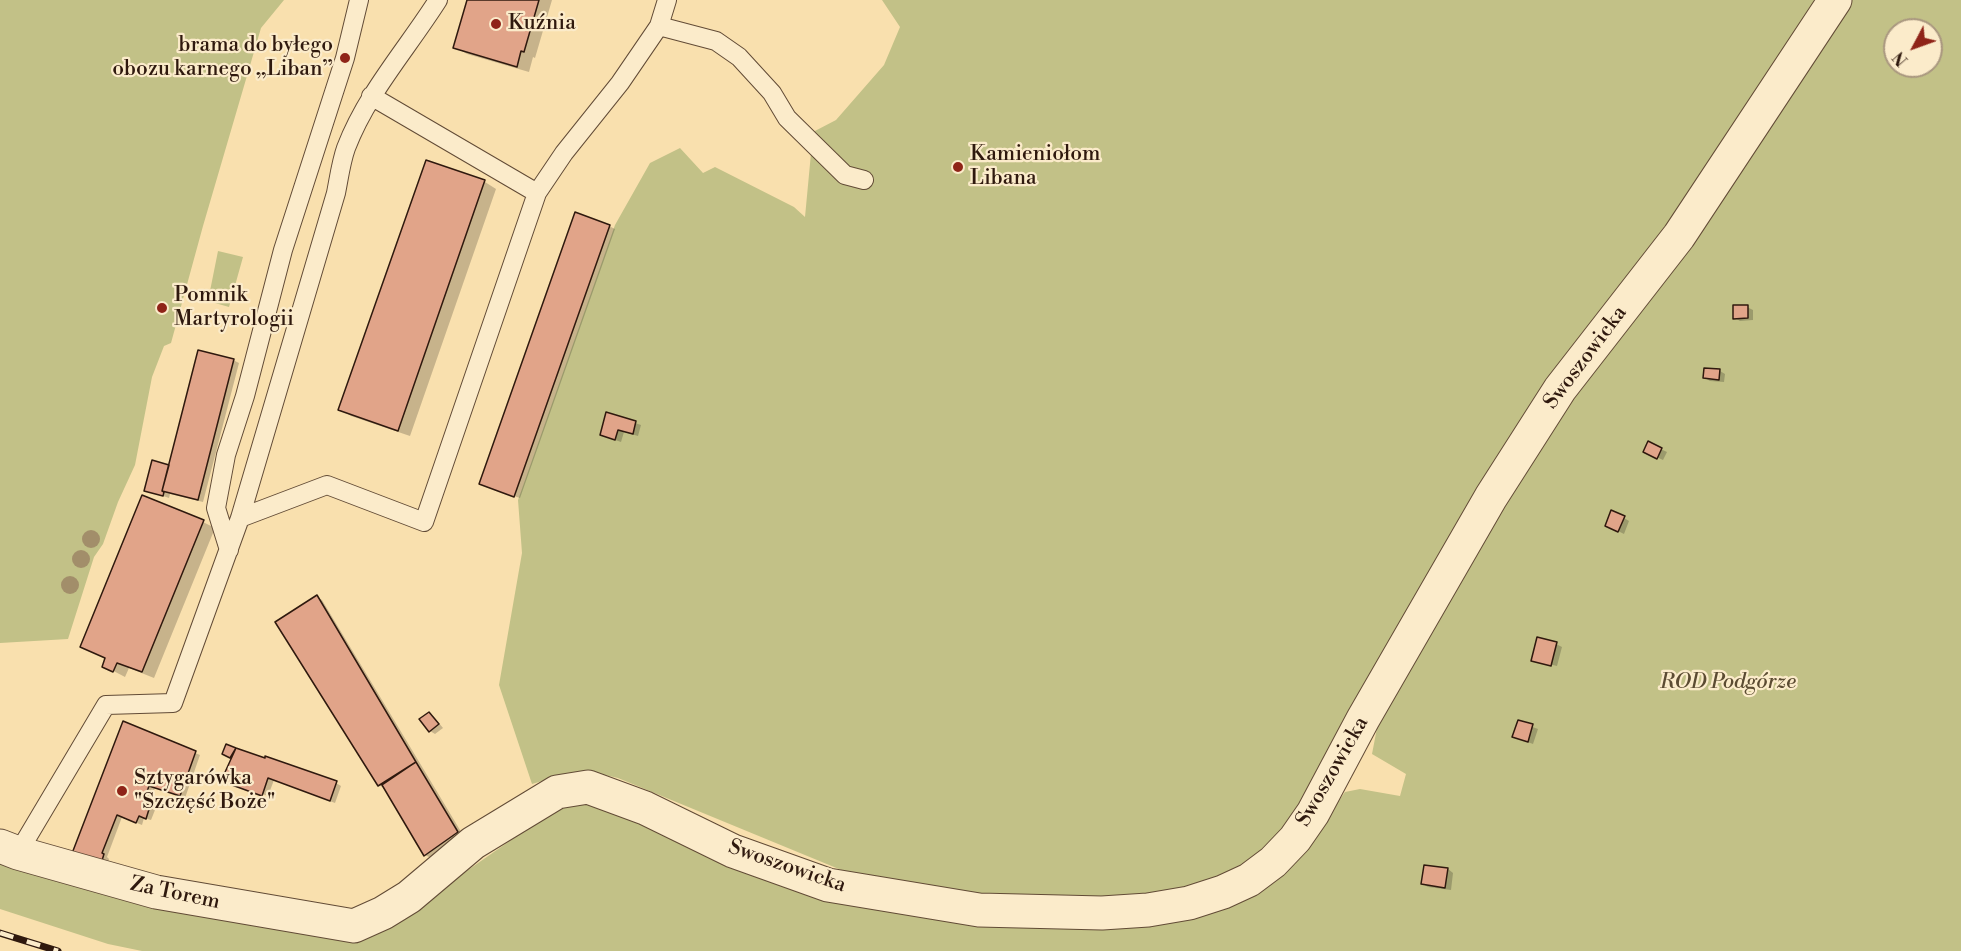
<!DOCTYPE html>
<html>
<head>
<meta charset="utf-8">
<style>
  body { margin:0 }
  #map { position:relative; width:1961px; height:951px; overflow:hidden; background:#f9e0ae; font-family:"Libre Bodoni",serif }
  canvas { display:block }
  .north { position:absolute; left:1883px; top:18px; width:60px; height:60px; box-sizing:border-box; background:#fbebca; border:2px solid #a9977f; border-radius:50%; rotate:229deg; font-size:16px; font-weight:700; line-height:24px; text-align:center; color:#2f190e }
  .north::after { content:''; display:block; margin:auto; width:21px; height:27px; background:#8f2418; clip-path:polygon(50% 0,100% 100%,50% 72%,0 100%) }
</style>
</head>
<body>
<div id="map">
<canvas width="1961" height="951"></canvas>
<div class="north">N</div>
</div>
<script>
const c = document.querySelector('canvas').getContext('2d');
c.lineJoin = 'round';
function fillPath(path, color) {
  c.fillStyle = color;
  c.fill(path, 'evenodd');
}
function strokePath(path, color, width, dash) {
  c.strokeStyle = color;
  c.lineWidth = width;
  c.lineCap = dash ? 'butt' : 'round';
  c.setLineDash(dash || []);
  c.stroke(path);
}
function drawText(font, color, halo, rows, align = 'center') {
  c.font = font + ' "Libre Bodoni",serif';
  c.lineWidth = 4.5;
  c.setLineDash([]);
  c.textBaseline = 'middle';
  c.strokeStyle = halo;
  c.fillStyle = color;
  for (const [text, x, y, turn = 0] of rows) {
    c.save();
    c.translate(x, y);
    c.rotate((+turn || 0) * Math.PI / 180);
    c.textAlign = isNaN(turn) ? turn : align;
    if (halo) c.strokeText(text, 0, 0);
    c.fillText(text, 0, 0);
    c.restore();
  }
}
fillPath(new Path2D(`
  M0,0H284L261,28L203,226L171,343L164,346L152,377L135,465L118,502L103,544L94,557L68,639L0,643Z
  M882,0H1825L1319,782L1267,851L1216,883L1144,898L973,896L868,881L618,778C589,770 560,775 532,784L499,685L522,553L518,500L615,225L650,163L680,148L703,173L715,167L794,207L805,217L813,132L836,120L884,65L900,27Z
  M1843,0H1961V951H142L108,944L0,909V856L392,923L524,831L575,799L611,806L747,867L1110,923L1315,834L1345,792L1360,789L1400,796L1406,774L1372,754L1377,728L1541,435ZM1895,30H1931V66H1895Z
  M218,251L243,257L229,307L208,301Z`), '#c2c187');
fillPath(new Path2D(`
  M469,0H552L535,58L533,57L529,72L467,54L455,47Z
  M426,162L485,182L496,189L410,436L351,416L340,409Z
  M609,226L615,229L520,498L486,487Z
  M1747,307L1753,310V320L1740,321L1735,318Z
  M233,360L239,363L203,502L170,494L169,498L146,490L171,466Z
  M1720,371L1725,374L1724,382L1710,381L1705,378Z
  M607,414L641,425L638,436L624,432L621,442L601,435Z
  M1648,443L1667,452L1663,460L1650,454Z
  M1624,518L1629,521L1624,534L1612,528Z
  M203,522L215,528L154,678L129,668L125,677L104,666L107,659L82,647Z
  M317,597L322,600L463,835L431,858L425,855L384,788L379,785Z
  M1556,644L1562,647L1557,666L1536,661Z
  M429,714L434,717L443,728L435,734L430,731Z
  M1519,722L1538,729L1533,744L1514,737Z
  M124,723L200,755L185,798L155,788L148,807L155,810L151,820L144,818L142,825L122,817L107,857L109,859L106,869L78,858Z
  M226,746L336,783L341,786L335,803L274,780L268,796L227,781L232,758L224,753Z
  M1448,869L1453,873L1451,890L1428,887L1423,884Z`), '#0003');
const building = new Path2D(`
  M467,0H539L524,52L521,51L517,67L453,48Z
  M426,160L485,180L398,431L338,410Z
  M575,212L610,225L514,497L479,484Z
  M1733,305H1748V318L1733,319Z
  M198,350L234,359L198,500L162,491Z
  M1704,368L1720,369L1719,380L1703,378Z
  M606,412L636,421L633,434L618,430L615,440L600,435Z
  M1648,441L1662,448L1657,459L1643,452Z
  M152,460L169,465L162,491L164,492L163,496L144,491Z
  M142,495L204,520L142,672L117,663L113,672L102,667L105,658L80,647Z
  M1611,510L1625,516L1618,532L1605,526Z
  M317,595L416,762L378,786L275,622Z
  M1537,637L1557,642L1551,666L1531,661Z
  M429,712L439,724L429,732L419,719Z
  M1518,720L1533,724L1528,742L1512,737Z
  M123,721L196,751L180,796L149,786L143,803L150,806L146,819L139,816L136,823L117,815L102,853L104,854L100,867L71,856Z
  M226,744L236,748L230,758L222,754Z
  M236,748L265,758V756L337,781L330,801L268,778L262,796L221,781Z
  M416,762L458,832L424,856L382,785Z
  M1424,865L1448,868L1445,888L1421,884Z`);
fillPath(building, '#e1a489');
strokePath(building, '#2f190e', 1.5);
const lane = new Path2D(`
  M659,26L667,0
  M371,96L537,193
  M240,518L327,485L424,522L537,193L564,153L620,83L659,26L716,41L739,57L772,93L787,118L845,175L864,180
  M229,550L216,508L226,455L245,396L283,250L345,58L359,0
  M18,853L106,705L173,703L240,518L336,193C339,178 341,162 346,148C367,93 407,49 438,0`);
const street = new Path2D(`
  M0,846L18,853L156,892L354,926L383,913L409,897L473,843L557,792L588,787L645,808L733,851L828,885L979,910L1102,913L1148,910L1189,903L1223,892L1249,880L1273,862L1295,839L1313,813L1363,719L1491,497L1560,389L1679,236L1835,0`);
strokePath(lane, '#624b36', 20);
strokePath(street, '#624b36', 35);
strokePath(lane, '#fbebca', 18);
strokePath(street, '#fbebca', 33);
const rail = new Path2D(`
  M0,933L58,951`);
strokePath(rail, '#2f190e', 7);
strokePath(rail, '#fbebca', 4.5, [14]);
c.fillStyle = '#a28e6a';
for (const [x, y] of [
  [91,539],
  [81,559],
  [70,585]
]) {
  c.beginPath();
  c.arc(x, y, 9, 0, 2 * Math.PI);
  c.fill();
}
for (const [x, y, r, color] of [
  [496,24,6,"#8f2418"],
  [345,58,6,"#8f2418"],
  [958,167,6,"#8f2418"],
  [162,308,6,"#8f2418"],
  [122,791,6,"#8f2418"]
]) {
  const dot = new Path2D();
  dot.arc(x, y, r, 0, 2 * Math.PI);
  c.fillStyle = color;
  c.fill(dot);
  strokePath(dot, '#fbebca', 2);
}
drawText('21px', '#2f190e', '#fbebca', [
  ["Kuźnia",508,24],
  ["brama do byłego",333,46,"right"],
  ["obozu karnego „Liban”",333,70,"right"],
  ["Kamieniołom",970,155],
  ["Libana",970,179],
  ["Pomnik",174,296],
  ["Martyrologii",174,320],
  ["Sztygarówka",134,779],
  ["\"Szczęść Boże\"",134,803]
], 'left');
drawText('21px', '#2f190e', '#fbebca', [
  ["Swoszowicka",1586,358,-53],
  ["Swoszowicka",1333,772,-60],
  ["Swoszowicka",787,867,19],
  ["Za Torem",175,894,12]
]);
drawText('italic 21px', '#5b4b32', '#fbebca', [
  ["ROD Podgórze",1728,683]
]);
</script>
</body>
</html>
